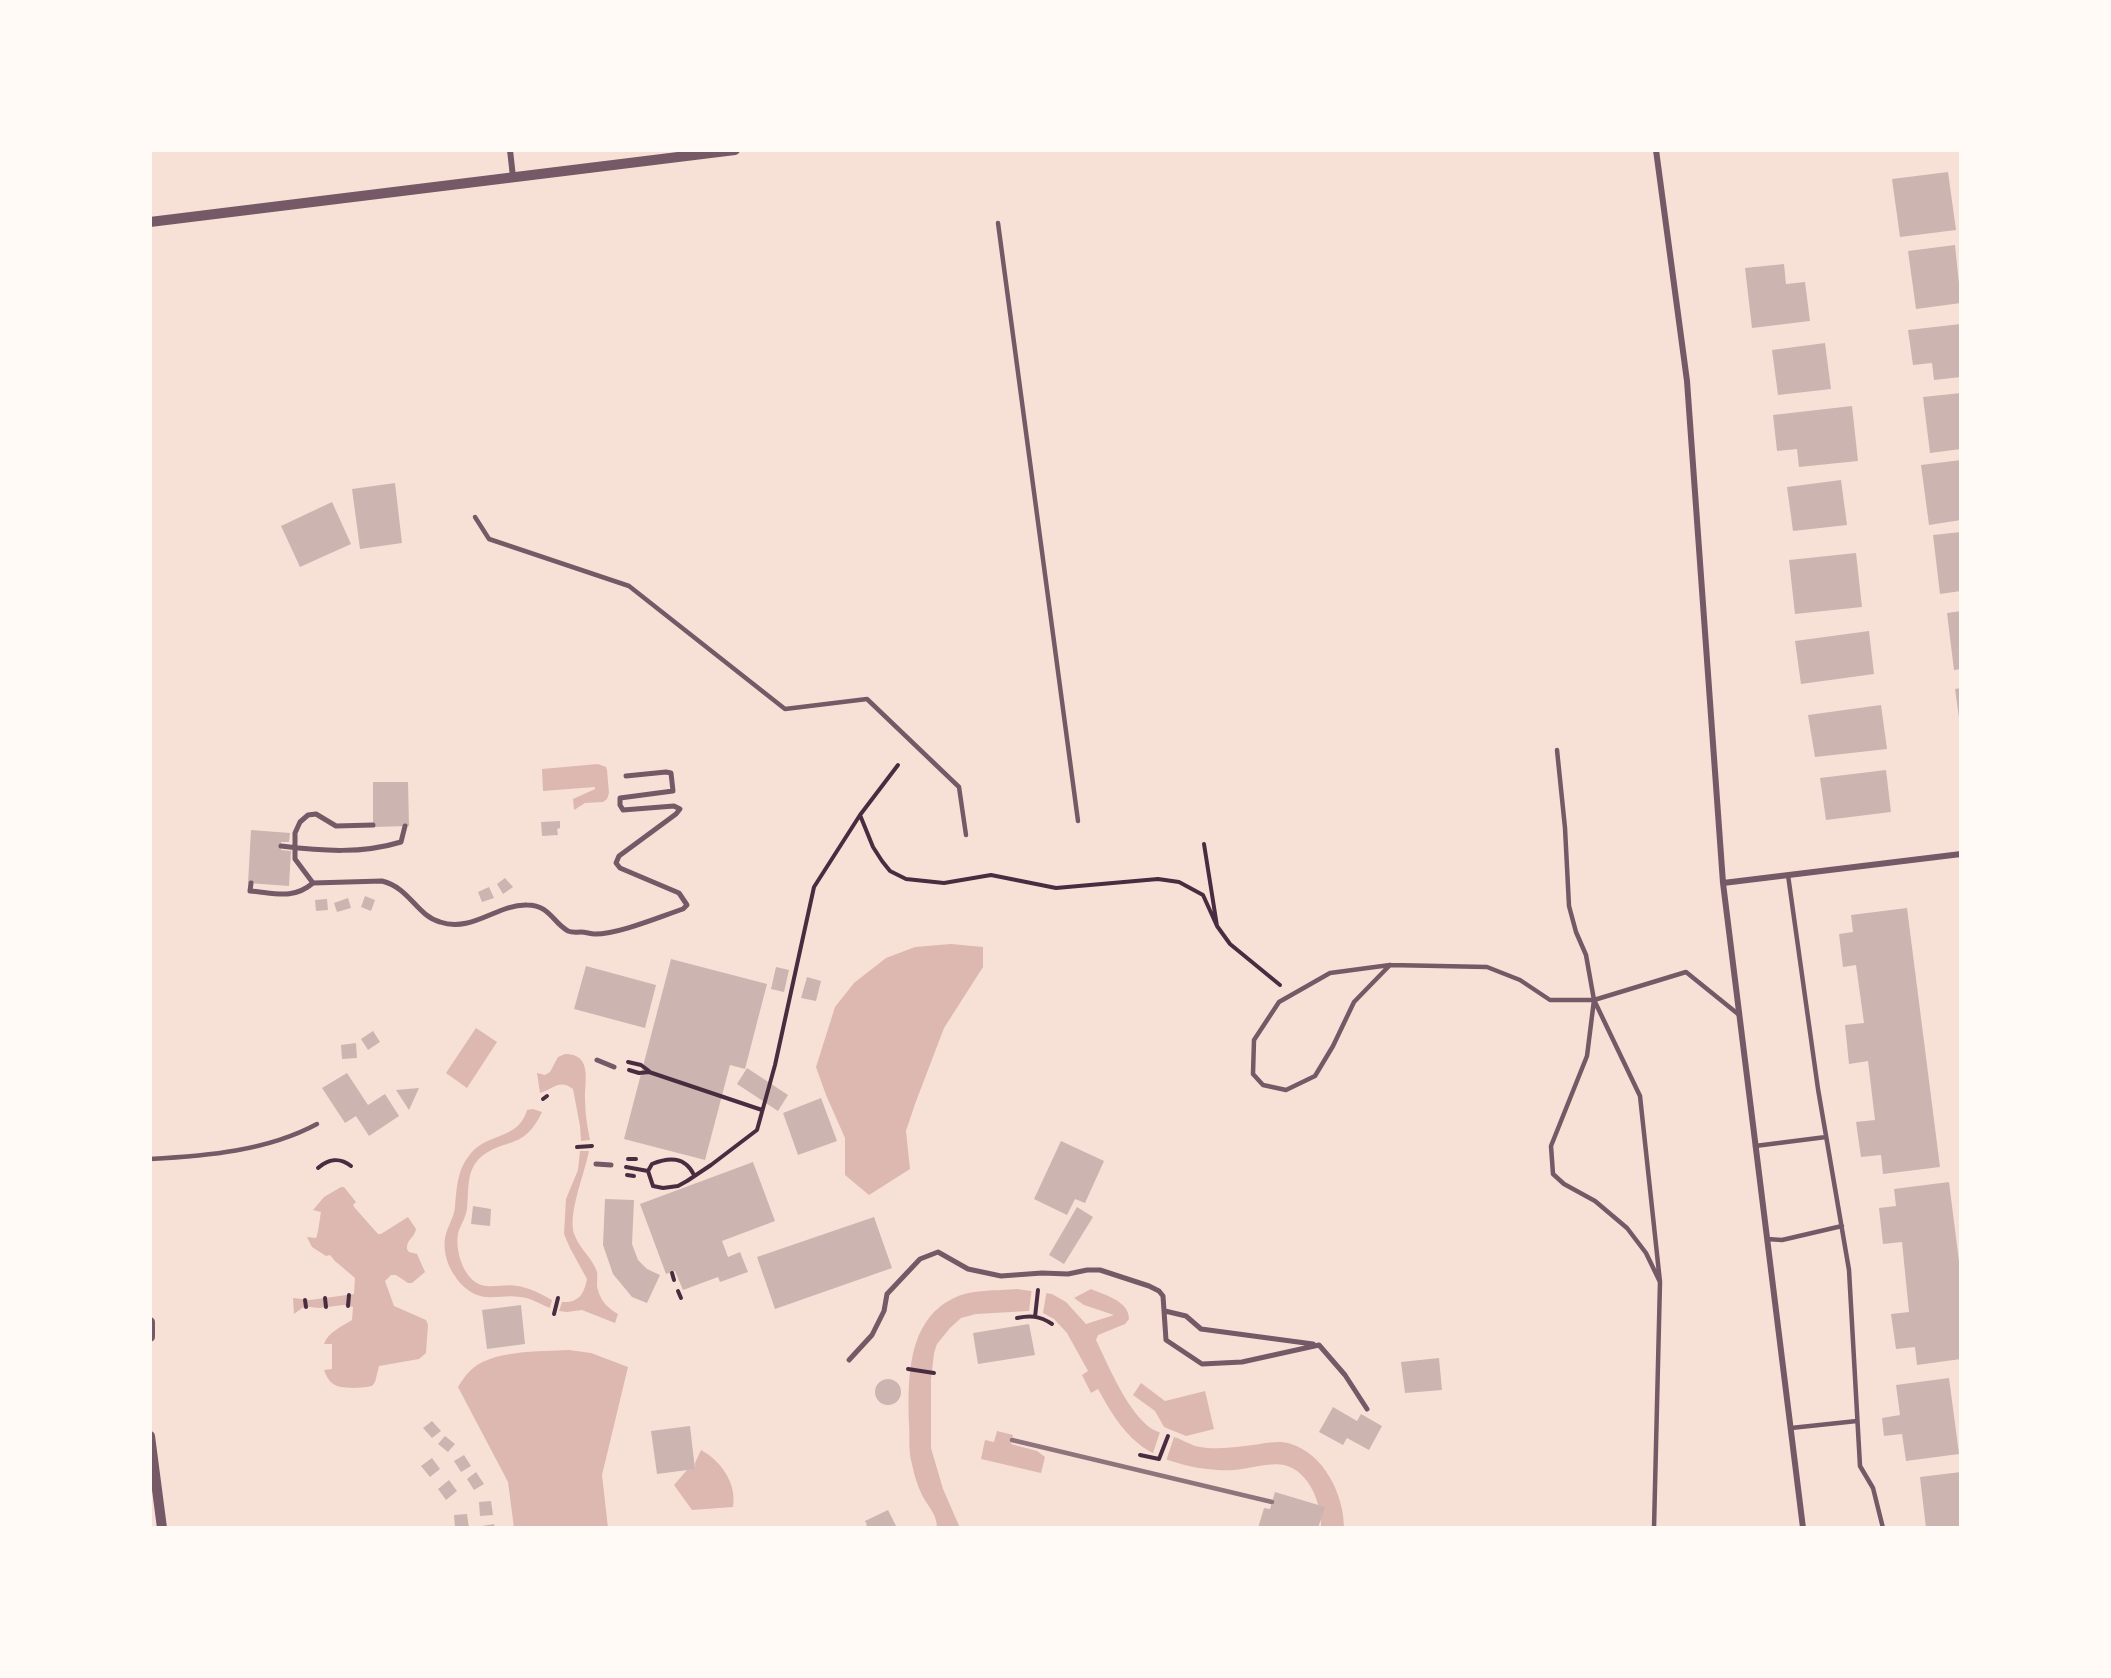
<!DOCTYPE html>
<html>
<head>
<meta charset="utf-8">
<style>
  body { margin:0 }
  #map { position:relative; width:2111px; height:1678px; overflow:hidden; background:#f7e1d7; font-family:Karla,sans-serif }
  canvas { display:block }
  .frame { position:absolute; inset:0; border:152px solid #fffaf5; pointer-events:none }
</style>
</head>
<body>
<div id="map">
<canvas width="2111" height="1678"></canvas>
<div class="frame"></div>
</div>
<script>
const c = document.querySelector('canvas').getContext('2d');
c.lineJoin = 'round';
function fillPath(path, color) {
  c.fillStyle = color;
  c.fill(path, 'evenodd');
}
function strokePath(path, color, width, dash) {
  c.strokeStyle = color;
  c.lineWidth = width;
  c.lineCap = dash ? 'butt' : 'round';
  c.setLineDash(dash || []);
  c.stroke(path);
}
fillPath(new Path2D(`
  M598,764L606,767L607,770L609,793L607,799L603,802L585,803L574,810L573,799L595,789V787L543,791L542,769Z
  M951,944L983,947V967L944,1028L915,1104L906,1131L910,1169L869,1195L845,1175V1138L826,1095L816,1067L835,1007L854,983L886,958L915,947Z
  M476,1028L497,1042L467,1088L446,1073Z
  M565,1054C592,1054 585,1079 585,1098C585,1112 587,1126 590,1140L581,1141L580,1126L573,1089C559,1078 552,1090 540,1093L537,1073L545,1075L550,1072L558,1057Z
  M533,1109L542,1112C523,1153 502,1136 478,1160C466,1173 469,1192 467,1209C466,1216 462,1223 459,1230C454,1245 461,1271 474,1281C486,1291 503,1283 518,1286C530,1288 541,1294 552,1300L550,1308C540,1304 531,1298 520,1297C503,1294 487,1302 471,1292C454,1281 442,1259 445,1238C447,1227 454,1218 455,1207C457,1186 457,1169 472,1152C489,1133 519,1139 527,1110Z
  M580,1151H589C585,1173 566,1217 575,1236C580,1249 593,1259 597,1272C598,1278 596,1285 598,1290C601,1302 609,1309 618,1314L615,1323L582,1310L567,1312L559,1311L562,1302C579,1303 584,1294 587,1279L570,1248L564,1234L566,1199L578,1170Z
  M341,1187H344L356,1202L353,1205L354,1207L378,1234H381L408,1217L416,1229C415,1237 406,1240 407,1249L409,1252L417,1254L425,1272L412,1283H408L396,1275H391L385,1281L394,1306L426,1320L428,1325L426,1353L419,1359L379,1366L375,1382L372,1386C363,1388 339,1390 332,1383C328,1380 326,1375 324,1370L332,1369V1344H324C328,1332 341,1327 352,1320L353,1307L344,1305L319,1308L310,1307L302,1308L294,1314L293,1298L310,1300L354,1294L355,1278L335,1261L330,1255L326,1256L312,1247L307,1237L316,1238C318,1236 320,1217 321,1212L313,1210L324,1197Z
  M1017,1289L1052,1294L1066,1302L1086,1324L1114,1315L1084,1305L1074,1298L1091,1289C1105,1295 1129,1301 1129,1319L1125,1324L1098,1335L1096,1340C1109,1367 1128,1413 1152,1429C1159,1433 1166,1434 1174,1437C1181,1439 1187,1443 1195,1446C1211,1450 1229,1448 1245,1446C1259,1445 1277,1439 1291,1444C1324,1454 1344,1495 1344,1528H1321C1322,1505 1310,1471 1284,1465C1270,1462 1249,1469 1234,1470C1206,1472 1161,1463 1139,1444C1121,1430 1109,1409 1098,1389L1091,1393L1082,1375L1088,1371L1067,1333L1054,1319L1042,1314L1029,1311L976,1314L961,1318L950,1328L937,1344L934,1353L931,1380V1448L943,1489L960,1528H935L937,1527C936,1512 928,1507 922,1495C917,1485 914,1474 912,1464C908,1451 910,1437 909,1423C908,1379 907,1320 954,1298C972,1289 997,1291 1017,1289Z
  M569,1350L591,1353L628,1367L602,1475L608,1528H514L508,1482L458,1387C461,1382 465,1376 469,1372C490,1349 540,1352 569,1350Z
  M1141,1383L1165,1401L1205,1391L1214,1429L1186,1436L1164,1427L1155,1411L1133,1395Z
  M997,1431L1013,1435L1011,1444L1037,1451L1045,1457L1041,1473L981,1459L985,1440L994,1442Z
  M701,1450C721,1461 737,1483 733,1507L692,1510L674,1485L687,1470L695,1468V1463Z`), '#dcb8b0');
fillPath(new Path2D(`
  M1032,1287L1047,1289L1043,1313L1054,1319L1053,1322L1042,1316L1020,1314L1029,1311Z
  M1160,1432L1174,1437L1166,1461L1143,1451L1153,1453Z`), '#f7e1d7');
fillPath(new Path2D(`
  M1948,172L1956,230L1900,237L1892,179Z
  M1955,245L1961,303L1916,309L1908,251Z
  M1784,264L1786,284L1805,282L1810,321L1752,328L1745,268Z
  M1961,324V377L1934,380L1932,363L1913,365L1908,330Z
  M1825,343L1831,389L1778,395L1772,350Z
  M1961,393V449L1930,453L1923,397Z
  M1852,406L1858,461L1799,467L1797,449L1777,451L1773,415Z
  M1961,460V520L1929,525L1921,465Z
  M1841,480L1847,525L1793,531L1787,487Z
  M395,483L402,543L360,549L352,489Z
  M332,502L351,544L300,567L281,526Z
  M1961,532V591L1940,594L1933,535Z
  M1856,553L1862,607L1795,614L1789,560Z
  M1961,611V669L1954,670L1947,613Z
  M1869,631L1874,674L1801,684L1795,641Z
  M1961,688V725H1960L1955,689Z
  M1881,705L1887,749L1815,757L1808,715Z
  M1886,770L1891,812L1826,820L1820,778Z
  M373,782H408L409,826L373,827Z
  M560,821V828L557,829L558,835L542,836L541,822Z
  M251,830L290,833L289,842H281V850L291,851L289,886L248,883Z
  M505,878L513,887L503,894L497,884Z
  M489,887L494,898L482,902L478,892Z
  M365,896L375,900L371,911L361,907Z
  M348,898L351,908L337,912L334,903Z
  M327,899L328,910L316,911L315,900Z
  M1907,908L1940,1167L1883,1174L1881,1155L1861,1157L1856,1122L1875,1120L1868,1061L1849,1064L1845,1025L1864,1023L1856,965L1843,967L1839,934L1853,932L1851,915Z
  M671,959L767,984L745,1069L730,1065L705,1160L624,1139Z
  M586,966L656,985L645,1028L574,1009Z
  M776,967L789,970L784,992L771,989Z
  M807,977L821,981L816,1001L801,998Z
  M373,1031L380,1042L368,1050L361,1039Z
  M356,1043L357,1058L342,1059L341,1045Z
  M747,1068L788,1095L778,1111L737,1084Z
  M347,1073L368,1105L385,1094L399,1116L369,1136L356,1116L345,1123L322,1088Z
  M419,1088L409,1110L396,1090Z
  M821,1098L837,1141L798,1155L783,1113Z
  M1061,1141L1104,1161L1085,1203L1075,1199L1067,1215L1034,1199Z
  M753,1162L775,1221L722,1241L728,1257L740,1252L748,1272L720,1282L718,1277L683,1290L675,1271L666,1274L640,1204Z
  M1949,1182L1961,1277V1359L1917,1365L1915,1347L1896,1349L1891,1314L1909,1312L1902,1242L1883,1244L1879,1208L1896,1206L1894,1189Z
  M605,1199L634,1200L632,1244L638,1260L647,1269L660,1275L647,1303L632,1297L613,1274L603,1245Z
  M473,1206L491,1209L490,1226L471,1224Z
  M1077,1207L1093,1217L1064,1264L1049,1255Z
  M874,1217L892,1268L775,1309L757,1257Z
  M521,1305L525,1344L487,1349L482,1310Z
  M1029,1324L1035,1355L978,1364L973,1333Z
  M1439,1358L1442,1390L1405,1393L1401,1362Z
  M1949,1378L1959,1454L1906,1461L1902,1434L1884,1436L1882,1418L1900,1415L1896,1385Z
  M875 1392a13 13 0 1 1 26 0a13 13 0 1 1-26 0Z
  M1333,1407L1357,1421L1361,1414L1382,1426L1369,1450L1347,1438L1343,1445L1319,1432Z
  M432,1421L441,1431L432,1438L423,1428Z
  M690,1426L695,1469L657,1474L651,1431Z
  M445,1436L455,1444L448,1452L438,1444Z
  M464,1455L471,1466L461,1472L454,1461Z
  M432,1458L440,1469L430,1477L421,1466Z
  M476,1472L484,1484L474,1490L467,1479Z
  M1961,1472V1528H1926L1920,1477Z
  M449,1480L457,1491L446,1500L438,1489Z
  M1275,1492L1325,1507L1318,1528H1258L1264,1508L1270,1509Z
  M491,1501L493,1515L480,1516L479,1502Z
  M888,1510L897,1528H862L867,1525L865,1521Z
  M467,1514L469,1528H455L454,1515Z
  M494,1524L495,1528H482V1526Z`), '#ccb4b1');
strokePath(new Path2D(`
  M898,765L860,815L873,847L882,861L890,871L906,879L944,883L991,875L1056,888L1158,879L1179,882L1203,895L1217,926
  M1204,844L1217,926L1230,944L1280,985
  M628,1062L641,1065L649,1071
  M629,1070L639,1073L649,1072L762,1110
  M543,1099L547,1096
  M577,1147L592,1146
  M628,1159H636
  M626,1167L648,1171L653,1186L663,1188L678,1186L687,1181L711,1165L757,1130L775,1065L814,887L860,815
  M318,1168C328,1159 340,1157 351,1166
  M648,1171L652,1164C669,1157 685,1156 694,1175
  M627,1175L634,1176
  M672,1273L674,1280
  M678,1291L681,1298
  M325,1298L326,1307
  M305,1300L306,1307
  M348,1306L349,1295
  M554,1314L558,1298
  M1035,1317L1038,1290
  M1017,1318C1031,1315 1040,1316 1052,1324
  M908,1369L934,1373
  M1140,1455L1159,1459L1168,1436`), '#4a2c40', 4);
strokePath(new Path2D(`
  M998,223L1078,821
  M475,517L489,539L629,586L785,709L867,699L959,787L966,835
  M1557,750L1565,828L1569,906L1576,932L1586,955L1594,1000L1587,1056L1551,1146L1553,1174L1564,1184L1595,1201L1627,1228L1646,1253L1660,1282
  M1788,875L1818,1089L1849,1270L1860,1466L1873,1488L1883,1528
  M1390,965L1354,1002L1333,1046L1315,1076L1286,1090L1263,1085L1253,1074L1254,1040L1279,1002L1330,973L1390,965L1487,967L1520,980L1550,1000H1594L1686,972L1738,1014
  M1595,1002L1640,1096L1660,1282L1654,1528
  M1755,1146L1826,1137
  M150,1159C206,1156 267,1151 317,1124
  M1767,1239L1782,1240L1842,1226
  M1791,1428L1857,1421`), '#755966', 4.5);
strokePath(new Path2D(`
  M373,825L336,826L316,814L308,815L300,822L295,833V859L313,883L382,881C410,888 416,915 440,922C472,933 497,904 527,905C550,905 552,922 568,931C573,933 576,932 581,932C586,932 590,934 595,934C619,934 659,917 683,909L687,905L679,893L620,868L616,863L619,856L676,814L680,809L674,806L623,810L620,805V798L673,791L671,773L666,772L626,776
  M281,846C322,851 362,854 401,842L405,826
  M251,883L250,891C275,893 293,900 313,883
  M597,1060L614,1067
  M596,1164L611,1165
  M1165,1311L1186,1316L1201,1329L1313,1344
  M849,1360L872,1335L884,1311L887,1294L920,1259L938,1252L968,1269L1001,1276L1042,1273L1068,1274L1087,1270H1100L1149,1286L1159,1291L1163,1296L1166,1340L1202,1364L1242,1362L1319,1345L1345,1375L1367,1409`), '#755966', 5);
strokePath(new Path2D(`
  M510,150L513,177
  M1656,150L1687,381L1723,883L1803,1528
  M1723,883L1961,854`), '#755966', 6);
strokePath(new Path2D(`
  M150,222L735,150
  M150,1322V1337
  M150,1436L162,1528`), '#755966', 10);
strokePath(new Path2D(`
  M1012,1440L1272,1502`), '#8f747c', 4.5);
</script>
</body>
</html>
